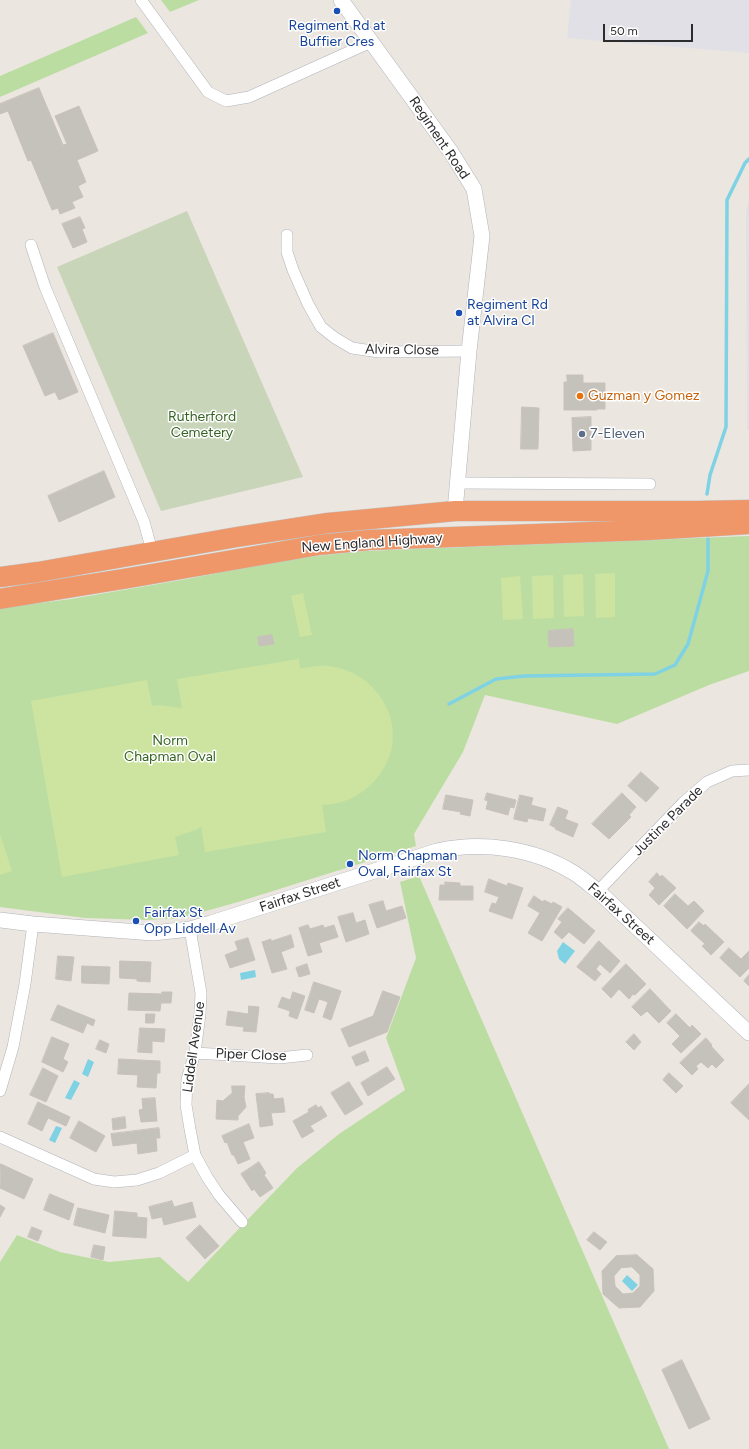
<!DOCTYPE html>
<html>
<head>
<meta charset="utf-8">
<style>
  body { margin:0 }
  #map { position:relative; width:749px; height:1449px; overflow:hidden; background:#ece6e0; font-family:Figtree,sans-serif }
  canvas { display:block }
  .scale { position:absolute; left:603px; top:24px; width:90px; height:18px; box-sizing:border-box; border:2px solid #2c2c2c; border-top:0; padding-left:5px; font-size:12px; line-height:14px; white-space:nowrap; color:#2c2c2c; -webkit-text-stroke:3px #fff; paint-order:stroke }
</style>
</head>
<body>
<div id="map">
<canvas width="749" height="1449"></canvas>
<div class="scale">50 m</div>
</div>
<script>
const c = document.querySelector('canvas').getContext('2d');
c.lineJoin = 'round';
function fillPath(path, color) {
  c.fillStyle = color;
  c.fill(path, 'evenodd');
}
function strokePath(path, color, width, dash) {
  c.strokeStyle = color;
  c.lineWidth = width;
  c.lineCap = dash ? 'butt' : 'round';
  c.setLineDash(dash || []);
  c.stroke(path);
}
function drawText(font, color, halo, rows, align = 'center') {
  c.font = font + ' Figtree,sans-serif';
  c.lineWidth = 3;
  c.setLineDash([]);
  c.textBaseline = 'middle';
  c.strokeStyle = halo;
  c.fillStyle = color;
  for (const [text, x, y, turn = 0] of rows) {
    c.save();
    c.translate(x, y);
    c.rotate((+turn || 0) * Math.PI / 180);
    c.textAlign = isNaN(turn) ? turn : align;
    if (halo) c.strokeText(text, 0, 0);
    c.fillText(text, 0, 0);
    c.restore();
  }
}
fillPath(new Path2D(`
  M571,0H749V53L567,38Z
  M749,199V430H747L746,212Z`), '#e1e0e6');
fillPath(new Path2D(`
  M161,0H199L170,12Z
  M136,17L148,33L0,97V76Z
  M749,536V671L709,685L617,724L485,695L463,752L414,834L416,846L238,902L181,918L147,920L85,918L0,907V608L71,599L187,579L289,559L364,551Z
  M419,876L669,1449H0V1262L17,1235L60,1252L109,1262L160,1257L188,1282L297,1168L339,1134L405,1090L386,1038L416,958L400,882Z`), '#bcdda2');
fillPath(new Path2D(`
  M187,211L303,477L161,511L57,267Z`), '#c9d5b9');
fillPath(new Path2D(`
  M615,573V617L596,618L595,574Z
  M583,574L584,616L564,617L563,575Z
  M553,575L554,618L533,619L532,576Z
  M520,576L523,619L503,620L501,578Z
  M303,593L312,635L300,637L291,596Z
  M299,659L300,669L304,668C312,667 321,665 328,666C368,670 399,707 392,747C385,780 355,805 322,805L326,832L205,852L201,826L198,829L175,837L179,855L62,877L31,701L147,680L152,706L157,705L182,708L177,679Z
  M0,834L12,871L0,875Z`), '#cce49f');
fillPath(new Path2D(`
  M563,942L575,951L565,964L559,959L557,951Z
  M255,970L256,977L241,980L240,973Z
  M88,1059L94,1062L88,1077L82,1074Z
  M74,1080L80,1083L71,1100L65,1098Z
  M56,1126L62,1128L55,1143L49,1140Z
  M627,1275L638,1285L632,1291L622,1281Z`), '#7ed2e4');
strokePath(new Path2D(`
  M707,494L710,475L726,427L727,200L745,163L749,159
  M449,704L496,679L524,676L655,674L675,665L688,644L708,571V539`), '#7ed2e4', 3.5);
const building = new Path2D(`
  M39,88L63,145L67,144L55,116L79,106L98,151L77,160L86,182L78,186L83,197L72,202L75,208L60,214L58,208L52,210L31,160L28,161L8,111L0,114V104Z
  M80,217L85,228L82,229L87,242L73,248L62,224Z
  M53,333L78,392L59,400L55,392L45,396L23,346Z
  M567,375H583V383H597V410H564V382H567Z
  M597,383H605V409H597Z
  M522,407L539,408L538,449H521Z
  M591,417V450L573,451L572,418Z
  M104,471L115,497L59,522L48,496Z
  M573,629L574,646L549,647L548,631Z
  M272,635L274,644L259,646L258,637Z
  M641,772L659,788L646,802L628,786Z
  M487,793L516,800L514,808L510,807L508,815L486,809L488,801L485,800Z
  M622,793L636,807L629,815L631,817L609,839L592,824Z
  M446,795L473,800L470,816L460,814L461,812L443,809Z
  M520,795L533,798L531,805L546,809L543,821L528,818L527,822L514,819Z
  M558,807L568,811L565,819L578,824L573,837L555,829L556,828L550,825Z
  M657,873L660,877L662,875L676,888L659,905L649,895L655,888L649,882Z
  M489,879L507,886L508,883L523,888L512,919L489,911L492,903L496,904L499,897L485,892Z
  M445,882L460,883V886H473V900H439L440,885H445Z
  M675,894L688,906L694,901L704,911L687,929L664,906Z
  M534,896L543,902L544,900L552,904L553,902L562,907L542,941L528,933L540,913L528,906Z
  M383,901L386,911L402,906L406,918L377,928L369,905Z
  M568,908L595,931L584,944L569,932L562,939L554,932L562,922L558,919Z
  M353,913L356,923L365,920L369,934L346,942L338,917Z
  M699,922L704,926L705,924L724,942L711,955L702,946L705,944L691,931Z
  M308,925L310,929L323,925L324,928L334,925L338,937L319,943L322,952L308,956L299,928Z
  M291,935L294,947L281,952L287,969L272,973L262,942L271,939V941Z
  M248,938L255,960L230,968L225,955L238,950L235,942Z
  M599,941L620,961L610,973L600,964L596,969L601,974L595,981L577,967Z
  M729,948L741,959L749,951V968L740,977L720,958Z
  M58,956L74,957L71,981L56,979Z
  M120,961L151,962L150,982L137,981V979L120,978Z
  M307,964L310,974L299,977L296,968Z
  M626,964L646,984L635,995L633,994L629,999L619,989L611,998L602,989Z
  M82,966L110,967L109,984L82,983Z
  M749,975V986L744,981Z
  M314,982L341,991L331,1020L323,1017L328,1002L319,999L314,1013L305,1010Z
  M650,989L671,1011L659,1023L647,1011L641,1016L632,1007Z
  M383,991L400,997L387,1032L349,1047L341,1029L373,1016Z
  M162,992H172L171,1003H161L160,1011L128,1010L129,993L162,994Z
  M293,992L305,996L297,1019L289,1016L290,1011L278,1007L282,997L290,1000Z
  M58,1005L95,1020L93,1026L87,1023L83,1033L51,1020Z
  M249,1006L259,1007L256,1032L243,1031L244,1027L226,1025L228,1011L248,1014Z
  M146,1014H155L154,1023H146Z
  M676,1014L690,1028L692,1025L701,1034L681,1053L672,1044L680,1036L667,1023Z
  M140,1028L165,1029L164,1042L152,1041V1053L138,1052Z
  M634,1034L641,1042L634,1050L626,1042Z
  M52,1037L69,1044L63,1059L68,1062L63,1072L42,1062Z
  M706,1038L712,1045L711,1046L724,1060L716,1068L712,1064L708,1068L701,1062L696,1066L698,1069L692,1075L680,1063Z
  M100,1040L109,1044L106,1053L96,1049Z
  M365,1051L369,1061L356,1066L352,1057Z
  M119,1059L160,1061V1073H157L156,1088L137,1087L138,1075L118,1074Z
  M387,1067L395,1079L368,1096L361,1083Z
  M43,1068L58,1076L46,1102L30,1095Z
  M669,1073L683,1086L676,1093L663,1080Z
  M349,1082L363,1104L345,1115L331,1093Z
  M749,1084V1120L731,1103Z
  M232,1086H245L244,1097L246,1107L238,1116V1120L216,1119L217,1100L223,1101L232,1093Z
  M269,1093V1094H273L274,1099L283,1098L285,1112L271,1113L273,1125L260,1127L256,1094Z
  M155,1098L157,1121L141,1122L139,1110L143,1109L142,1099Z
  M38,1102L70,1117L66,1126L48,1118L42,1131L28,1124Z
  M316,1105L318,1108L321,1106L327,1116L310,1126L314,1131L302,1138L293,1121L309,1112L308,1110Z
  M125,1117L126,1128L113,1130L112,1119Z
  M79,1121L105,1136L96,1152L70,1138Z
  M249,1124L254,1138L243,1142L250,1159L238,1164L234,1155H232L227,1142L225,1143L222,1136Z
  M159,1128L160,1138H156L157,1151L138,1154L137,1143L113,1146L111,1134Z
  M259,1162L266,1173L264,1175L273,1188L260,1197L254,1189L252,1191L241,1174Z
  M1,1164L33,1179L24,1199L0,1188Z
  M50,1194L74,1204L69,1220L44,1210Z
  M172,1201L174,1207L192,1202L196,1217L164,1225L162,1217L152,1219L149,1207Z
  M0,1205L5,1208L0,1217Z
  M78,1208L109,1215L105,1233L74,1225Z
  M115,1211L137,1213V1217L147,1218L146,1238L113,1236Z
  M200,1225L219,1246L205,1259L186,1238Z
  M32,1227L42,1231L38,1241L28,1237Z
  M594,1232L607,1242L600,1250L587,1240Z
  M94,1245L105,1247L103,1260L91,1257Z
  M637,1255L653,1269L654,1291L640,1307L619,1308L603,1294L602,1271L616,1256ZM632,1267L640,1275V1286L633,1293L623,1294L615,1286L614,1276L621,1268Z
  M682,1360L710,1419L689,1429L662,1370Z`);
fillPath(building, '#c5c1bb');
strokePath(building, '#c8c2ba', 1);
const street = new Path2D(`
  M141,0L208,92L226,101L249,97L371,42
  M287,235V252L293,270L308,304L321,327L335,338L352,348L379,352L469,351
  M31,245L45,287L144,522L152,551
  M458,483L650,484
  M598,891L683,803L707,782L732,771L749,770
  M190,929L201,993L200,1014L195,1053L187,1079L186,1105L190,1129L195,1155L207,1177L219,1195L242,1222
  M195,1053L279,1058L307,1055
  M0,1091L13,1047L25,984L33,924
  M0,1137L94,1179L114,1182L137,1180L159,1173L195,1155`);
const secondary = new Path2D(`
  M341,0L451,152L474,189L482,236L469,351L455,511
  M0,920L33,924L153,933L190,929L211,923L437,851C482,841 534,848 574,873C582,878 590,885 598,891L749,1033`);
const highway = new Path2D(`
  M0,577L38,572L237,537L328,523L455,511H699L749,510
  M0,599L129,578L319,545L369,540L648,530L749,524`);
strokePath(street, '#b0b3bb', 12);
strokePath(secondary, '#b0b3bb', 16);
strokePath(highway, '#c4c4c4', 21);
strokePath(street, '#fff', 11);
strokePath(secondary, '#fff', 15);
strokePath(highway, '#ef9768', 20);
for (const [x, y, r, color] of [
  [337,11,4,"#1a4fb4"],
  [459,313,4,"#1a4fb4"],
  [580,396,4,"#e8710a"],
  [582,434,4,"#5c6f8a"],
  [350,864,4,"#1a4fb4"],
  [136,921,4,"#1a4fb4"]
]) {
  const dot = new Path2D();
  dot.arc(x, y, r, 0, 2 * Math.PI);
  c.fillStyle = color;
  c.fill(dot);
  strokePath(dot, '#fff', 1.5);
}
drawText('14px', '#164399', '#fff', [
  ["Regiment Rd at",337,26,"center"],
  ["Buffier Cres",337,42,"center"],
  ["Regiment Rd",467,305],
  ["at Alvira Cl",467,321],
  ["Norm Chapman",358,856],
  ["Oval, Fairfax St",358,872],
  ["Fairfax St",144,913],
  ["Opp Liddell Av",144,929]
], 'left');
drawText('14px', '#2c2c2c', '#fff', [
  ["Regiment Road",439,138,56],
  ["Alvira Close",402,350,1],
  ["New England Highway",372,543,-4],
  ["Justine Parade",668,821,-45],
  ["Fairfax Street",300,895,-18],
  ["Fairfax Street",621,914,42],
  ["Liddell Avenue",194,1047,-82],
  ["Piper Close",251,1055,2]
]);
drawText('14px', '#c56008', '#fff', [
  ["Guzman y Gomez",588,396]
], 'left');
drawText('14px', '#356422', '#fff', [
  ["Rutherford",202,417],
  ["Cemetery",202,433],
  ["Norm",170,741],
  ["Chapman Oval",170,757]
]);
drawText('14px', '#4e5e75', '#fff', [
  ["7-Eleven",590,434]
], 'left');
</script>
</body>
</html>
